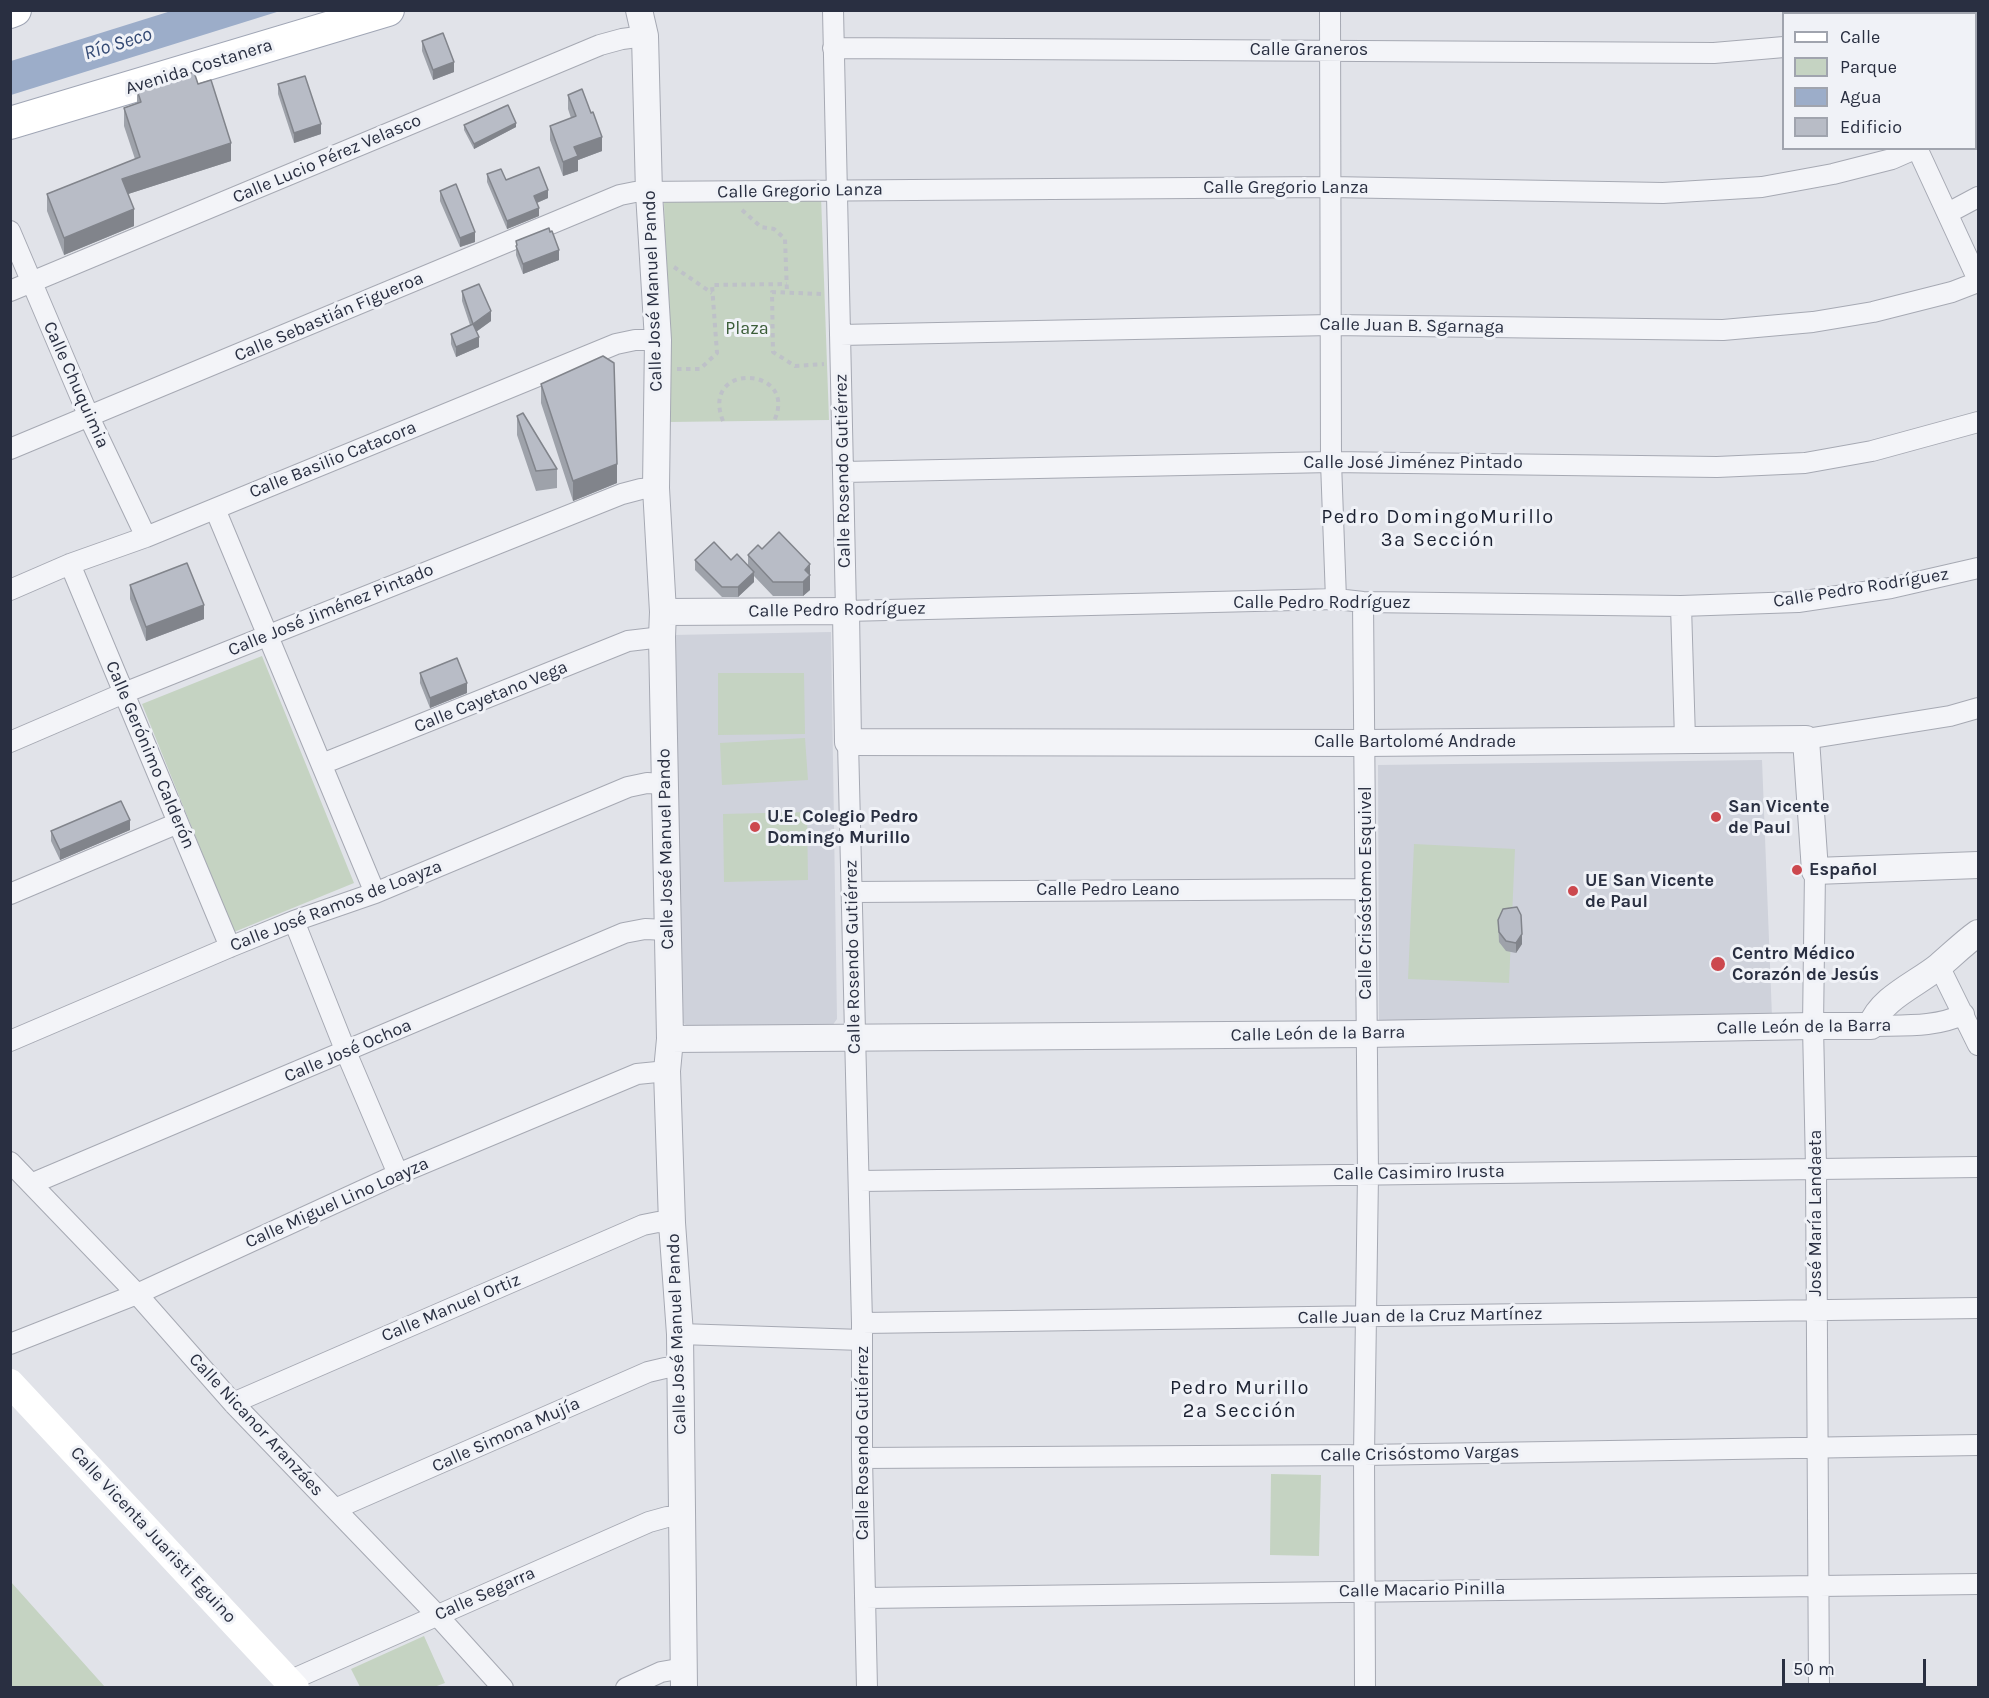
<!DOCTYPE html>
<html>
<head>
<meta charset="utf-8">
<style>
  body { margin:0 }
  #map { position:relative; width:1989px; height:1698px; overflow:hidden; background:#e1e3e9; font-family:Karla,sans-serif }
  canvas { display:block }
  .frame { position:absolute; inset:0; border:12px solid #292f41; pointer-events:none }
  .legend { position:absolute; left:1782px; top:12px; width:195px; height:138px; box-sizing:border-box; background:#f0f2f7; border:2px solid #a0a4ae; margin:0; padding:8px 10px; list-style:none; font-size:18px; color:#292f41 }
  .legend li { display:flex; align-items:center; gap:12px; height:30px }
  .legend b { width:30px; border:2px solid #a0a4ae }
  .scale { position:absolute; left:1782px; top:1659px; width:144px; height:27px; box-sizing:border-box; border:3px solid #292f41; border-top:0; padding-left:8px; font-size:18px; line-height:21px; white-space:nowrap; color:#292f41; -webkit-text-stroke:4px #f0f2f7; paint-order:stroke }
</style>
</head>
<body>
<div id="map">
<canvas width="1989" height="1698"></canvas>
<div class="frame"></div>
<ul class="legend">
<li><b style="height:8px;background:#fff"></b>Calle</li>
<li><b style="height:16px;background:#c5d3c2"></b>Parque</li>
<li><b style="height:16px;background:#9cadc9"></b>Agua</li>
<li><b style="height:16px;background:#b8bcc6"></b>Edificio</li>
</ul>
<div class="scale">50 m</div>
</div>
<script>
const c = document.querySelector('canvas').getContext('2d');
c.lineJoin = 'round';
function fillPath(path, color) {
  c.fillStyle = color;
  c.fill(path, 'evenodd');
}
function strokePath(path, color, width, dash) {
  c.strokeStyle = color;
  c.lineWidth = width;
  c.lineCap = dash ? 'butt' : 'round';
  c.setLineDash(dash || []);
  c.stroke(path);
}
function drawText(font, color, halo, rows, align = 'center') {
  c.font = font + ' Karla,sans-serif';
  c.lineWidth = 6;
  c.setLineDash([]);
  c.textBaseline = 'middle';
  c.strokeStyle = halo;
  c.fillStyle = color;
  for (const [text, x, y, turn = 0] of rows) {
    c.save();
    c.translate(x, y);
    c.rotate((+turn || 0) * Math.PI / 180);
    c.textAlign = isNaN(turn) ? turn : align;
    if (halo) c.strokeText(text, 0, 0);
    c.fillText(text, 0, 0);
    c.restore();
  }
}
fillPath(new Path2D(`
  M831,632L837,1019L832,1026L695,1032L682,1022L672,635Z
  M1762,760L1772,1017L1379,1021L1378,765Z`), '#cfd2db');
fillPath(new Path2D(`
  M821,196L829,420L669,422L664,201Z
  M262,656L354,883L234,932L142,704Z
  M718,673H804L805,734L718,735Z
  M805,738L808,780L722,785L720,743Z
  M807,812L808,880L724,882L723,814Z
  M1414,844L1515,849L1509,983L1408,979Z
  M1271,1474L1321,1475L1319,1556L1270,1555Z
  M11,1582L105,1687H11Z
  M424,1636L445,1683L434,1687H360L351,1669Z`), '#c5d3c2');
fillPath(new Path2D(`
  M171,11H280L11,95V61Z`), '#9cadc9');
const minor = new Path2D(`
  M833,10L846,611L1336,599L1363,602L1681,606L1798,602L1891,588L1978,568
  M1330,10L1331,462L1336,599
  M1851,10L1853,14
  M1976,33L1978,31
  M833,48L1714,53L1784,47
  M1917,148L1978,280
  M1948,213L1978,197
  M10,231L89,417L146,537
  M10,291L600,45L622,39L645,36
  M840,335L1331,325L1723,330L1813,322L1873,312L1952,292L1978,282
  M10,449L620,195L635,192L1330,187L1663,193L1762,187L1833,174L1892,159L1917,148
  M843,472L1331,462L1717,467L1805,463L1872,451L1978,422
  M215,509L375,893
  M70,564L230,947
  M10,590L70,564L146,537L616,344L635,340H658
  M1363,602L1368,1174L1364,1455L1365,1688
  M1681,606L1685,739
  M1806,739L1950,716L1978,708
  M10,742L124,693L622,494L641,489L656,488
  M848,742L862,1323V1458L867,1688
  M322,764L628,641L662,637
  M1815,871L1813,1026L1816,1168L1819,1688
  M852,892L1365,889
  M10,894L178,823
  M294,921L346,1052L398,1174
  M1939,966L1978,1045
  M1871,1026C1903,1025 1935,1028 1964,1014
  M10,1041L230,947L294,921L375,893L628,787L647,783L664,784
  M10,1162L137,1294L233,1403L437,1615L503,1688
  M859,1181L1978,1167
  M31,1184L624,933L645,929L667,930
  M862,1323L1978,1308
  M680,1334L862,1340
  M10,1344L137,1294L398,1174L637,1074L667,1071
  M233,1403L643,1225L658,1222L672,1223
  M862,1458L1364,1455L1978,1445
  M335,1509L648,1372L665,1368L679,1367
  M865,1598L1978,1584
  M289,1681L649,1522L667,1517H683
  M626,1688L661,1672L684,1668`);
const tertiary = new Path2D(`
  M639,10L645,36L649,193L658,340L656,488L663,612L662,637L670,1039L667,1071L672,1223L680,1334L684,1688
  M663,612L846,611L848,742L1365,743L1806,739L1815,871L1978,865
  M670,1039L1367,1034L1813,1026H1871C1881,998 1917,984 1939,966C1952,955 1964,943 1978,933`);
const primary = new Path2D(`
  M10,12L15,10
  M10,123L388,10`);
strokePath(minor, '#a6a9b3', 22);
strokePath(tertiary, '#a6a9b3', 28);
strokePath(primary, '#a0a6b5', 34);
strokePath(new Path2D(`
  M742,210L761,227L774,229L785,239L787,293
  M674,267L712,293
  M821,294L772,292L773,352L795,366L824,364
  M677,369H700L717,353L712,285L787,284
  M723,421C699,361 800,366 774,421`), '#bec1c8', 4, [4.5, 4.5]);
strokePath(minor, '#f3f4f8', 20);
strokePath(tertiary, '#f3f4f8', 26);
strokePath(new Path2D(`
  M10,1383L295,1688`), '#fff', 28);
strokePath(primary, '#fff', 32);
fillPath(new Path2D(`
  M422,41L454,72L433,80L422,51Z
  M198,84L231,161L128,194L134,226L64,255L47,211V194L135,159L124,126V108L137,104V90Z
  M278,84L321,134L294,143L278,94Z
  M568,95L602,151L578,160V171L563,176L550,140V126L571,118L568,109Z
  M464,125L516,127L474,149L464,130Z
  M487,174L548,198L537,203L539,216L507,229L487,182Z
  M440,191L475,242L460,247L440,201Z
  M516,241L559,260L523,274L516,255Z
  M462,291L491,321L476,332L479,347L456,357L451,344V334L470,325L462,301Z
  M541,384L617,483L573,501L541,403Z
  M517,416L557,469V488L536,491L517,435Z
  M762,549L810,579V590L803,596H773L754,576V582L738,597H722L695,570V560H731L748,566V555Z
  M130,585L204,619L146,641L130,599Z
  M420,673L467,693L430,708L420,683Z
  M130,830L60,860L51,841V831Z
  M1498,920L1522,944L1516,953L1506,951L1499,942Z`), '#9ea2aa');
fillPath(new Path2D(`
  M454,62V72L433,80V70Z
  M516,123V127L474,149V144Z
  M321,124V134L294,143V133Z
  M602,137V151L578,160V171L563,176V162L574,147Z
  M231,143V161L122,196V179Z
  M548,190V198L534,204V196Z
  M539,208V216L507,229V221Z
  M134,209V226L64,255V238Z
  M475,232V242L460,247V238Z
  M559,250V260L523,274V264Z
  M491,311V321L473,334V324Z
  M479,337V347L456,357V347Z
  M617,464V483L573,501V481Z
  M810,564V590L803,596V582L805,570Z
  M754,572V582L738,597V587Z
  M204,605V619L146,641V627Z
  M467,683V693L430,708V698Z
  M130,820V830L60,860V850Z
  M1522,934V944L1516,953V943Z`), '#81848b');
const building = new Path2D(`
  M443,33L454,62L433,70L422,41Z
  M194,72L198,84L211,80L231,143L122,179L134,209L64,238L47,194L140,157L124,108L141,102L137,90Z
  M305,76L321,124L294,133L278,84Z
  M582,89L591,113L593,112L602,137L574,147L578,156L563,162L550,126L576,116L568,95Z
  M508,105L516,123L474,144L464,125Z
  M539,167L548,190L534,196L539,208L507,221L487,174L501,169L506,180Z
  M456,184L475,232L460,238L440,191Z
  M549,228L550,232L552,231L559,250L523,264L516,246L517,245L516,241Z
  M479,284L491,311L473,324L462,291Z
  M473,324L479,337L456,347L451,334Z
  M603,356L614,363L617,464L573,481L541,384Z
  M523,413L557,469L536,471L517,416Z
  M779,532L810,564L805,570L810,575L803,582H773L748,555L758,545L762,549Z
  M714,542L731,560L737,554L754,572L738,587H722L695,560Z
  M187,563L204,605L146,627L130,585Z
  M457,658L467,683L430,698L420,673Z
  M121,801L130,820L60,850L51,831Z
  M1517,907L1521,915L1522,934L1516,943L1506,941L1499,932L1498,920L1503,909Z`);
fillPath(building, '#b8bcc6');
strokePath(building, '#81848b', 1.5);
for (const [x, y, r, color] of [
  [1716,817,6,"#cc484e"],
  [755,827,6,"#cc484e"],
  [1797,870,6,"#cc484e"],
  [1573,891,6,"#cc484e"],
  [1718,964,8,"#cc484e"]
]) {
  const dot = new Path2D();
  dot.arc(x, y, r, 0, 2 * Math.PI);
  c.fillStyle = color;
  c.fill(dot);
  strokePath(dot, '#f0f2f7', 2);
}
drawText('18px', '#292f41', '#f0f2f7', [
  ["Calle Graneros",1309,50],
  ["Avenida Costanera",199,67,-17],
  ["Calle Lucio Pérez Velasco",327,159,-23],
  ["Calle Gregorio Lanza",1286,188],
  ["Calle Gregorio Lanza",800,191,-1],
  ["Calle José Manuel Pando",653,291,-92],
  ["Calle Sebastián Figueroa",329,317,-23],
  ["Calle Juan B. Sgarnaga",1412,326,1],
  ["Calle Chuquimia",76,385,66],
  ["Calle Basilio Catacora",333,460,-22],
  ["Calle José Jiménez Pintado",1413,463],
  ["Calle Rosendo Gutiérrez",843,471,-91],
  ["Calle Pedro Rodríguez",1861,588,-9],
  ["Calle Pedro Rodríguez",1322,603],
  ["Calle José Jiménez Pintado",331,610,-22],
  ["Calle Pedro Rodríguez",837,610,-1],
  ["Calle Cayetano Vega",491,697,-22],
  ["Calle Bartolomé Andrade",1415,742],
  ["Calle Gerónimo Calderón",150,755,67],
  ["Calle José Manuel Pando",666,849,-91],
  ["Calle Pedro Leano",1108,890],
  ["Calle Crisóstomo Esquivel",1366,893,-90],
  ["Calle José Ramos de Loayza",336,906,-21],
  ["Calle Rosendo Gutiérrez",853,957,-91],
  ["Calle León de la Barra",1804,1027,-1],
  ["Calle León de la Barra",1318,1034,-1],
  ["Calle José Ochoa",348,1051,-23],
  ["Calle Casimiro Irusta",1419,1173,-1],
  ["Calle Miguel Lino Loayza",337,1203,-24],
  ["José María Landaeta",1816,1213,-90],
  ["Calle Manuel Ortiz",451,1308,-23],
  ["Calle Juan de la Cruz Martínez",1420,1316,-1],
  ["Calle José Manuel Pando",677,1334,-92],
  ["Calle Nicanor Aranzáes",256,1425,47],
  ["Calle Simona Mujía",506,1435,-24],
  ["Calle Rosendo Gutiérrez",863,1443,-90],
  ["Calle Crisóstomo Vargas",1420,1454,-1],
  ["Calle Vicenta Juaristi Eguino",153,1535,47],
  ["Calle Macario Pinilla",1422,1590,-1],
  ["Calle Segarra",485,1594,-24]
]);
drawText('18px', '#3a5c37', '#f0f2f7', [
  ["Plaza",747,329]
]);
drawText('bold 18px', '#292f41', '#f0f2f7', [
  ["San Vicente",1728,807],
  ["de Paul",1728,828],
  ["U.E. Colegio Pedro",767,817],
  ["Domingo Murillo",767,838],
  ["Español",1809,870],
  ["UE San Vicente",1585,881],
  ["de Paul",1585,902],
  ["Centro Médico",1732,954],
  ["Corazón de Jesús",1732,975]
], 'left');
drawText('italic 20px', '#344a74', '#f0f2f7', [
  ["Río Seco",118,44,-17]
]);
c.letterSpacing = '1.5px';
drawText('20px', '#1b2131', '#f0f2f7', [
  ["Pedro DomingoMurillo",1438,517],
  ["3ª Sección",1438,540],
  ["Pedro Murillo",1240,1388],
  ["2ª Sección",1240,1411]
]);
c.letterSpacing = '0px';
</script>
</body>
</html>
